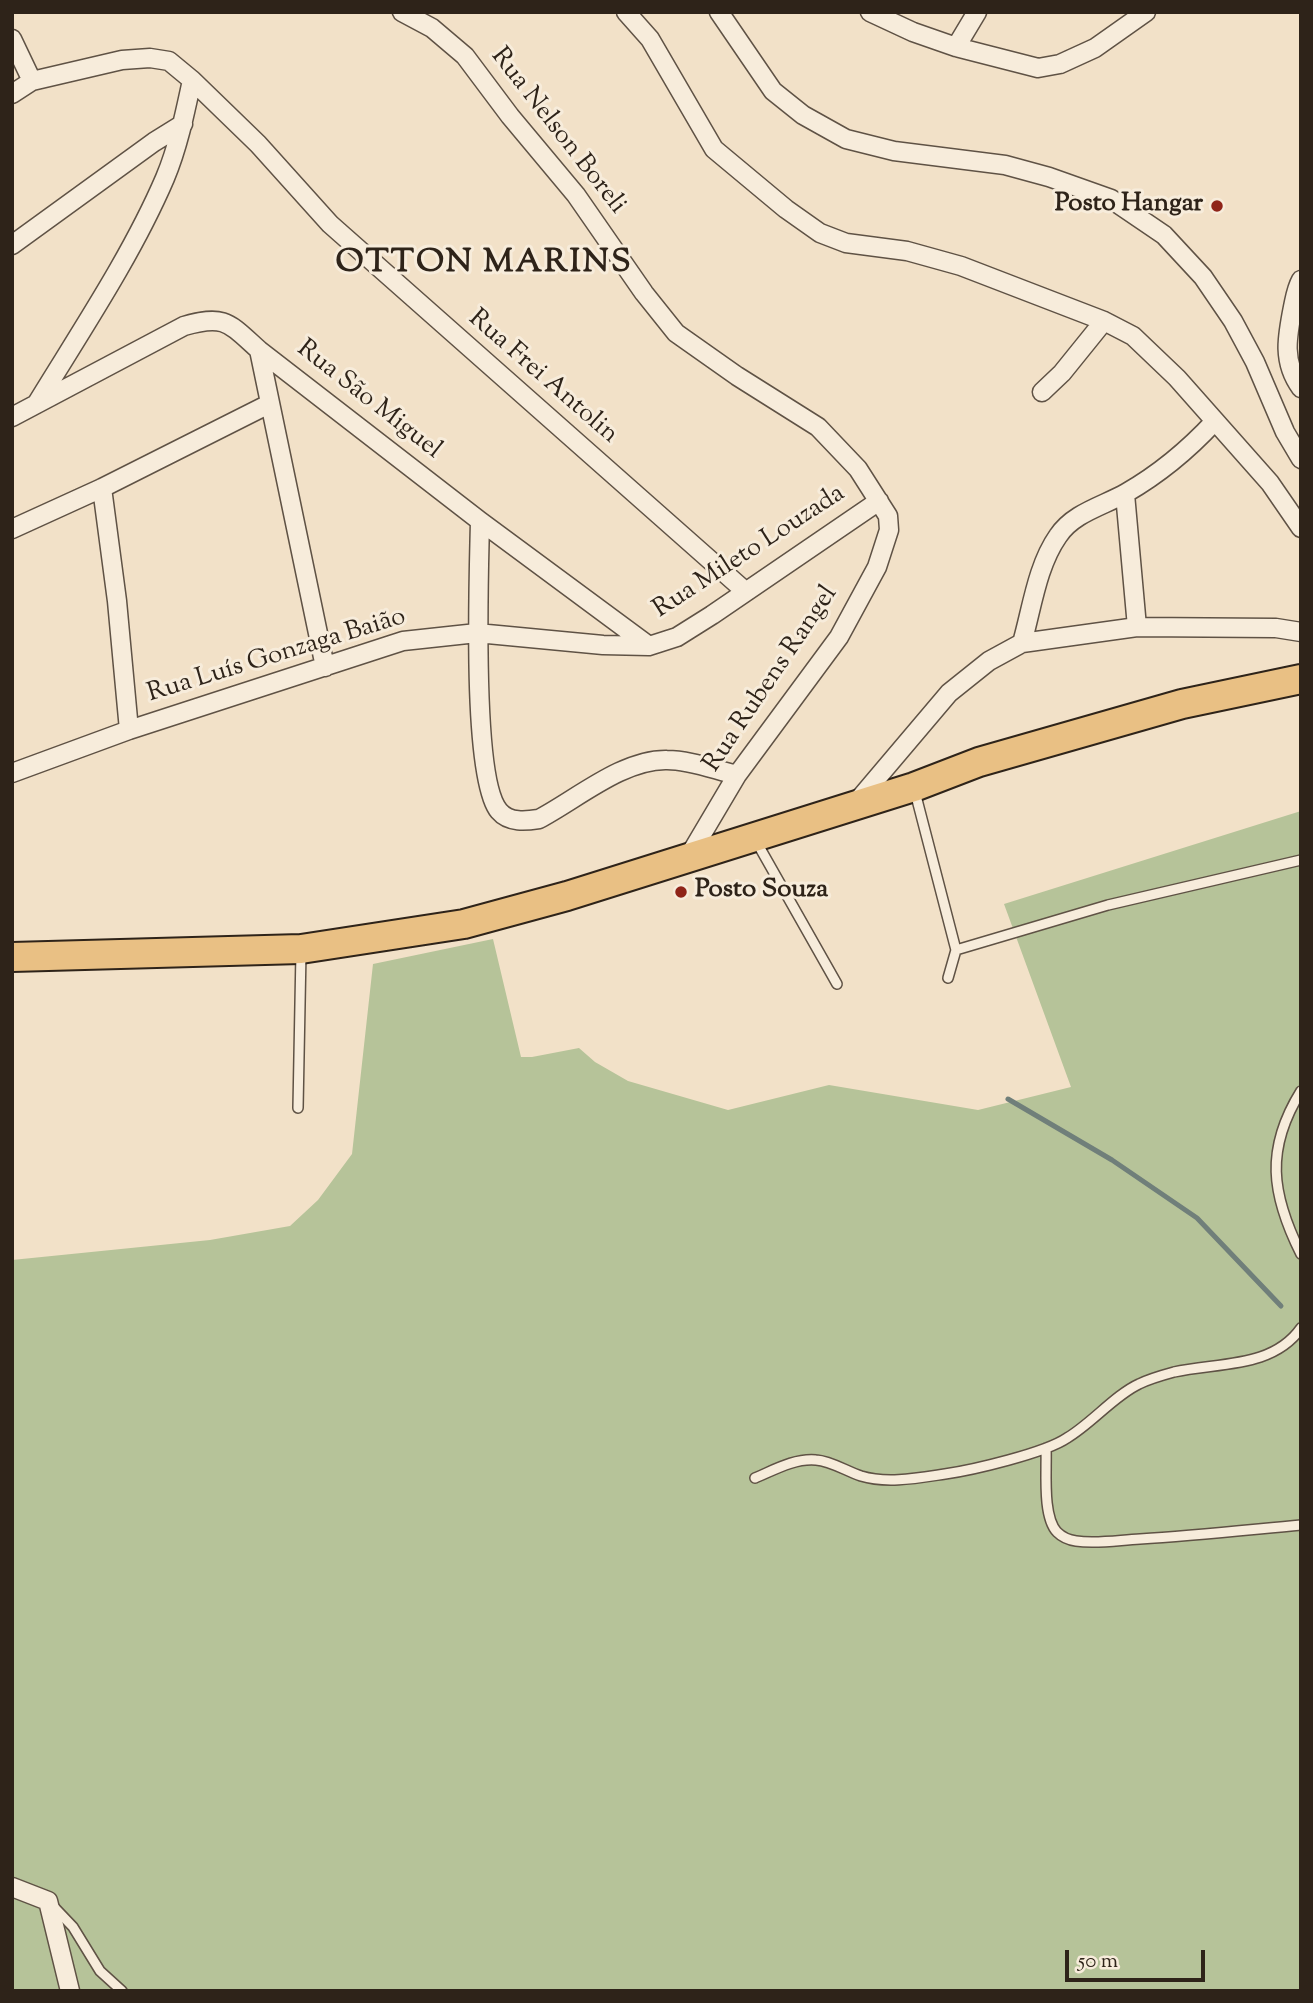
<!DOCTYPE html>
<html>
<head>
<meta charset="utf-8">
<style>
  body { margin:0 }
  #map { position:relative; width:1313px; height:2003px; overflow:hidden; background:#f2e1c8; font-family:"Sorts Mill Goudy",serif }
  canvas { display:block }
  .frame { position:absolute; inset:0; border:14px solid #2e2319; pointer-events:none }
  .scale { position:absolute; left:1065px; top:1950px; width:140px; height:32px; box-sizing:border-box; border:4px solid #2e2319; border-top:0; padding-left:9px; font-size:21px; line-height:24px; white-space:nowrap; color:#2e2319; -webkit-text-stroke:5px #f7ecdb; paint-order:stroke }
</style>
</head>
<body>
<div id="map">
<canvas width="1313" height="2003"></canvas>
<div class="frame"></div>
<div class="scale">50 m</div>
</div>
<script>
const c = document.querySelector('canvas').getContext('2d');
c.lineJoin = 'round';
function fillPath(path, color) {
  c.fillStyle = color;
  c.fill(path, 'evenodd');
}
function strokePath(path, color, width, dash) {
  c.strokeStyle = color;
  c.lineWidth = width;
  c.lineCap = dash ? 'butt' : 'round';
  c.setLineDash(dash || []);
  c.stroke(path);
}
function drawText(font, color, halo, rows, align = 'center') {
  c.font = font + ' "Sorts Mill Goudy",serif';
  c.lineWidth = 6;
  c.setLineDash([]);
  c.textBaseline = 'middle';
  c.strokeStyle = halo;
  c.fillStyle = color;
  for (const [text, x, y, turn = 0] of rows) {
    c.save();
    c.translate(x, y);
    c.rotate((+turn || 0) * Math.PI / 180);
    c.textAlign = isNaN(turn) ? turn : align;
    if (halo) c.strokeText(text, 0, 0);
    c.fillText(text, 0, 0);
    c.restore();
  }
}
fillPath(new Path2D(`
  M1301,811V1991H12V1260L210,1240L290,1226L318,1200L352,1154L373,964L493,939L521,1057H532L579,1048L595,1062L628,1081L728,1110L829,1085L978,1110L1071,1087L1004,904Z`), '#b6c399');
strokePath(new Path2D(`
  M1008,1099L1112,1160L1197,1218L1281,1306`), '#707f7a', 5);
const service = new Path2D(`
  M915,792L956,950L948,978
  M756,841L837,984
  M956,950L1108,905L1301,860
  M1301,1091C1265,1149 1271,1194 1301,1254
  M298,1108L301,952
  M1046,1448C1047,1470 1042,1516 1057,1532C1062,1537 1069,1540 1076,1541C1097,1544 1119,1540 1140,1539C1194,1536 1247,1530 1301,1525
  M755,1478C774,1470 795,1458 816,1460C831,1461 846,1471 861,1476C887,1484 918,1478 945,1474C973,1470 1045,1453 1067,1438C1091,1424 1115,1395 1139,1384C1149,1379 1163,1375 1174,1372C1217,1362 1272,1369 1301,1328
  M53,1906L73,1927L100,1971L122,1991`);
const minor = new Path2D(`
  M402,12L432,28L465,56L510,116L576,195L644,293L676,333L737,376L818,427L858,469L888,516L889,530L877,567L839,637L737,775L689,856
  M626,12L650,39L714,149L786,209L820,233L846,243L907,251L961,266L1104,321L1133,336L1177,378L1270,483L1301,528
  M719,12L773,91L803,115L846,139L894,151L1005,165L1049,177L1111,199L1164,235L1203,277L1233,321L1255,362L1285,432L1301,459
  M870,12L913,32L956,47L1038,68L1060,64L1095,48L1146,12
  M12,39L32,81
  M956,47L977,12
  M12,94L32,81L122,60L150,58L169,61L192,80L258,144L330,224L745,591
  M12,245L154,142L183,124
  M1301,280C1296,289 1295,298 1293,307C1287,337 1282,362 1301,388
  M259,350L325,667
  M1042,392L1062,373L1104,321
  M37,403C81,331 132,255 165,178C178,147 185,113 192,80
  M12,417L184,326C225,314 229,323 259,350L480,521L649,646
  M102,488L117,601L129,730
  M1125,494L1137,627
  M480,521C479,572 471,778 499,811C509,823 526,821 539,819C577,799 623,759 667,760C690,760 715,770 737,775
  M12,529L102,488L269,404
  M1022,643C1032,608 1037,566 1058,536C1073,513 1103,506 1126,493C1159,474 1188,450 1214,422
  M12,773L129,730L403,641L477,633L603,645L649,646L677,637L712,615L879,501
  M855,804L949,693L989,661L1022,643L1137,627L1276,628L1301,632
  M12,1887L48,1901L70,1991`);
const trunk = new Path2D(`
  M12,957L301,949L464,924L567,896L914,787L979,762L1182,704L1301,679`);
strokePath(service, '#5f5245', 12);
strokePath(minor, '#5f5245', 21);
strokePath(trunk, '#2e2319', 32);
strokePath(service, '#f7ecdb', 9);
strokePath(minor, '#f7ecdb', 18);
strokePath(trunk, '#e9c084', 28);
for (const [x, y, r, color] of [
  [1217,206,7,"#8f2418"],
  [681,892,7,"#8f2418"]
]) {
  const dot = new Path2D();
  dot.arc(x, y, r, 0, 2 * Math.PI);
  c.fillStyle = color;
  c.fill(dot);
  strokePath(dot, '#f7ecdb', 2.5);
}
drawText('26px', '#2e2319', '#f7ecdb', [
  ["Rua Nelson Boreli",557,132,52],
  ["Rua Frei Antolin",542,378,41],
  ["Rua São Miguel",368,401,38],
  ["Rua Mileto Louzada",750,553,-33],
  ["Rua Luís Gonzaga Baião",277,657,-17],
  ["Rua Rubens Rangel",772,680,-56]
]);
drawText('bold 26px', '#2e2319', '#f7ecdb', [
  ["Posto Hangar",1203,206],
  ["Posto Souza",695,892,"left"]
], 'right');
c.letterSpacing = '2px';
drawText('bold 33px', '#2e2319', '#f7ecdb', [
  ["OTTON MARINS",484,265]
]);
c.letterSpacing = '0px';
</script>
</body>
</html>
